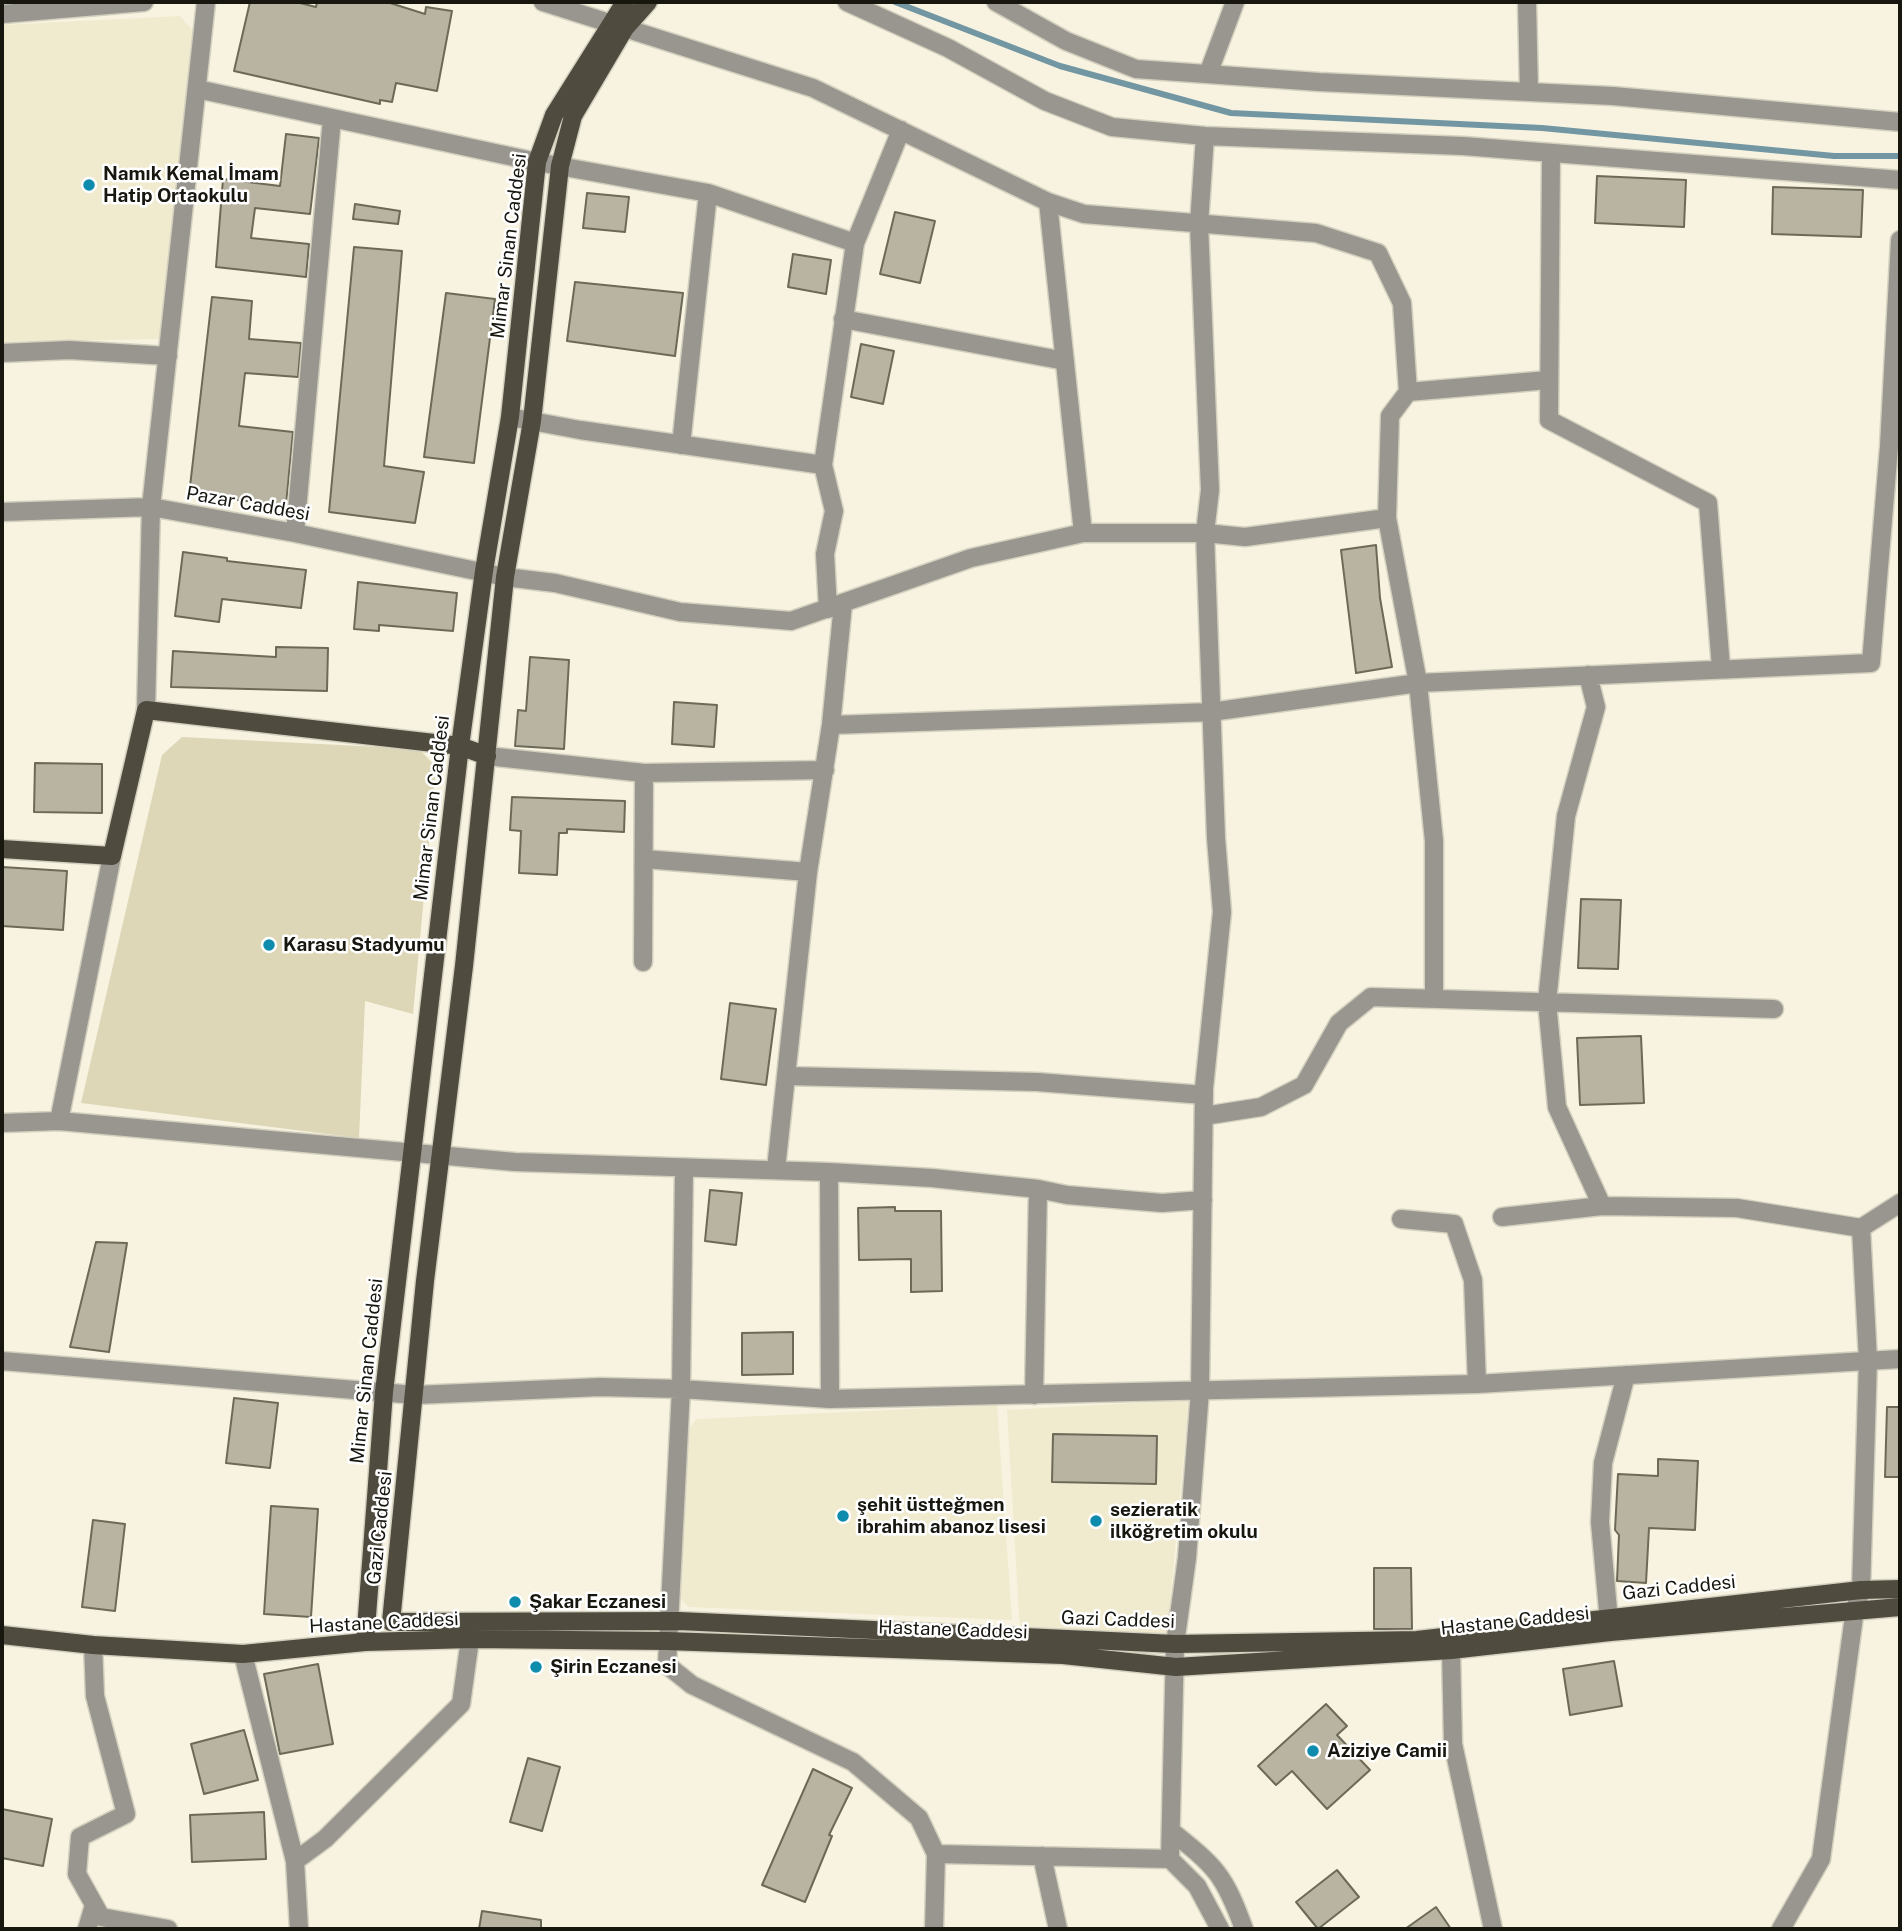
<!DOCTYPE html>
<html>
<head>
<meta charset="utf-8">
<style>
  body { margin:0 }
  #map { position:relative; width:1902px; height:1931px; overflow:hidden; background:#f7f3e0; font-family:"Public Sans",sans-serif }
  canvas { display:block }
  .frame { position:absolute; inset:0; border:4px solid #17160f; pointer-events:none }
</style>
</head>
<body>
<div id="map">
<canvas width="1902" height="1931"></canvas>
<div class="frame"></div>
</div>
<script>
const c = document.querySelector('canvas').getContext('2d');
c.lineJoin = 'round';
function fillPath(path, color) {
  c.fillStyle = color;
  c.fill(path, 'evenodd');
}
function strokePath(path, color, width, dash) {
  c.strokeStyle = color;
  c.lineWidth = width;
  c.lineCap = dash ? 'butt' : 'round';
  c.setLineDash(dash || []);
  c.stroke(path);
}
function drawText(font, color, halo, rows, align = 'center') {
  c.font = font + ' "Public Sans",sans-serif';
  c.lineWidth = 5;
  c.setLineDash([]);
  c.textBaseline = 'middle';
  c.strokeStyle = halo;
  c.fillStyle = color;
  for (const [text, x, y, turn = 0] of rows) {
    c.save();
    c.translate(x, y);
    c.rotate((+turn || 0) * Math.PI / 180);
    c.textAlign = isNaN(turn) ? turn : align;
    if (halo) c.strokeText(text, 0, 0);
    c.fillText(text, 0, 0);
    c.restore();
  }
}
fillPath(new Path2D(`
  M180,16L194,32L160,339L2,342V25Z
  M1189,1400L1167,1638L1020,1632L1007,1410Z
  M997,1405L1012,1620L688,1607L679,1597L685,1435L696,1419Z`), '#f0eacf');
fillPath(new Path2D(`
  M182,737L419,749L436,767L413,1014L365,1001L359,1138L81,1103L162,755Z`), '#ddd6b7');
strokePath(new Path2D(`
  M895,2L1060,66L1231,113L1542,128L1834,156H1900`), '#7296a2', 6);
const building = new Path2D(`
  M250,2H296L316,7L317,2H387L425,14L426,7L452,11L437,91L396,83L392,102L380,100V104L234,71Z
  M286,134L319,138L310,214L255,208L251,238L309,244L306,277L216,267L223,179L280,186Z
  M1597,176L1686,180L1684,227L1595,223Z
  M1773,187L1863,190L1861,237L1772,234Z
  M587,193L629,197L625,232L583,228Z
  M355,204L400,211L398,224L353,219Z
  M895,212L935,221L920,283L880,274Z
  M354,247L402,251L384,466L424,472L415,523L329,512Z
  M793,254L831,260L826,294L788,287Z
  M575,282L683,293L675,356L567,341Z
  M446,293L495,299L474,463L424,457Z
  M212,297L252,301L249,339L301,343L298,377L245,373L239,426L293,432L286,505L189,495Z
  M861,344L894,351L883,404L851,397Z
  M1376,545L1380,598L1392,667L1356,673L1341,550Z
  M183,552L227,558V561L306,570L301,608L222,599L219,622L175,616Z
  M358,582L457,593L453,631L379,625V631L354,629Z
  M276,647L328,648L327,691L171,687L173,651L276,657Z
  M530,657L569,660L564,749L515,746L518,710L526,711Z
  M674,702L717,705L714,747L672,744Z
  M35,763L102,764V813L34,812Z
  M512,797L625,801L624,832L567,829V833H559L557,875L519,873L521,831L510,830Z
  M2,867L67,871L63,930L2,926Z
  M1581,899L1621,900L1618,969L1578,968Z
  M730,1003L776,1009L766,1085L721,1079Z
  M1641,1036L1644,1103L1580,1105L1577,1038Z
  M710,1190L742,1193L736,1245L705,1241Z
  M895,1207V1211H941L942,1291L911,1292V1259L859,1260L858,1208Z
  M96,1242L127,1243L109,1352L70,1347Z
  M793,1332V1374L742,1375V1333Z
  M234,1398L278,1403L270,1468L226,1463Z
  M1887,1407H1900V1477H1885Z
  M1053,1434L1157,1436L1156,1484L1052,1482Z
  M1658,1459L1698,1461L1695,1530L1649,1528L1646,1583L1617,1581L1619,1535L1615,1530L1618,1474L1658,1476Z
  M271,1506L318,1509L311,1617L264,1614Z
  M93,1520L125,1524L115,1611L82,1607Z
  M1374,1568H1411L1412,1629H1374Z
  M1614,1661L1622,1706L1570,1715L1563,1669Z
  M318,1664L333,1744L280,1754L264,1674Z
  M1326,1704L1347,1726L1337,1735L1370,1770L1327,1809L1292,1771L1276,1785L1258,1766Z
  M244,1730L258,1780L204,1794L191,1744Z
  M528,1758L560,1767L542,1831L510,1822Z
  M813,1769L852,1788L829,1835L832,1836L805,1902L762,1885Z
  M2,1809L52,1819L43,1866L2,1858Z
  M264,1812L266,1859L192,1862L190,1815Z
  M1337,1870L1359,1897L1318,1929L1296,1902Z
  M1436,1907L1451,1929H1405Z
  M482,1911L541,1920V1929H479Z`);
fillPath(building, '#b8b4a1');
strokePath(building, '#6d6958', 2);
const minor = new Path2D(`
  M543,2L813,88L1048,202L1084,214L1316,233L1378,253L1402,303L1408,392
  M847,2L948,48L1045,101L1112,127L1205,136L1463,146L1900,180
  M996,2L1066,41L1136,69L1319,82L1613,96L1900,122
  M1527,2L1529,91
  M2,14L144,2
  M1208,74L1235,2
  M197,89L537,162L708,193L855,243
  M1205,136L1199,224L1210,490L1205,533L1245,537L1387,518L1390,416L1408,392L1548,380
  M1551,154L1549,420L1708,503L1721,668
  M1048,202L1083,533
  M843,319L1065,361
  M2,353L69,350L168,356
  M510,417L580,430L823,465L834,511L825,554L828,609
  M681,445L708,193
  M823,465L855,243L901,130
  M2,512L151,507L295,533L505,577L555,583L680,612L791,621L971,558L1083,533H1205L1216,838L1222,912L1204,1088L1200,1391L1187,1558L1175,1644L1170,1859L936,1854
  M1387,518L1418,683L1434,841V999
  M295,533L332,118
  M1588,675L1596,707L1566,816L1547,1002L1557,1107L1602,1206
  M146,710L151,507L206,2
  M831,725L1211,712L1418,683L1871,663L1889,447L1900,240
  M487,756L644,773L825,770
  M644,859L808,872
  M643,962L644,773
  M787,1076L1037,1082L1204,1095
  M1204,1116L1261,1107L1304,1085L1339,1023L1371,997L1774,1009
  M59,1121L112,856
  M2,1123L59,1121L515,1162L829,1172L932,1178L1038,1189L1067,1195L1162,1203L1203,1200
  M684,1169L681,1389L667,1665L692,1685L853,1762L919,1818L936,1854L934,1929
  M776,1169L808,872L831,725L843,604
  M829,1172L830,1399
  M1502,1217L1602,1206L1737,1208L1861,1228
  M1401,1219L1454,1224L1473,1280L1477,1384
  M2,1361L416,1395L600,1387L681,1389L830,1399L1477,1384L1900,1359
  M1034,1395L1038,1189
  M1610,1632L1600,1522L1603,1463L1626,1375
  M93,1645L95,1696L126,1814L80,1837L77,1874L101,1917L168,1929
  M1451,1650L1453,1744L1493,1929
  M243,1654L295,1861L299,1929
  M1171,1831C1216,1867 1224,1874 1244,1929
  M1042,1856L1058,1929
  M1170,1859L1197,1886L1220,1929
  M295,1861L325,1839L461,1704L472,1625
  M87,1929L94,1905
  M1781,1929L1821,1859L1855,1609L1861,1590L1868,1360L1861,1228L1900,1203`);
const major = new Path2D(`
  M648,2L625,28L573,116L560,166L532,421L505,577L464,966L425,1281L391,1622L679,1621L1175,1644L1417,1640L1861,1590L1900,1589
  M2,849L112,856L146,710L460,746L487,756
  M2,1635L93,1645L243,1654L365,1642L471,1639L667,1641L1063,1655L1176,1667L1451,1650L1610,1632L1900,1607
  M365,1642L384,1392L460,746L484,571L510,417L537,162L554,115L625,2`);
strokePath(minor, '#d3d0bf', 21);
strokePath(major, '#d3d0bf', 21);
strokePath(minor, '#98968e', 18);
strokePath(major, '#4f4b3e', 18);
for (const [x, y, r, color] of [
  [89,185,7,"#0f8cad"],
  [269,945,7,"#0f8cad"],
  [843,1516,7,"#0f8cad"],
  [1096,1521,7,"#0f8cad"],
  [515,1602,7,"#0f8cad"],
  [536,1667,7,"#0f8cad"],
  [1313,1751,7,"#0f8cad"]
]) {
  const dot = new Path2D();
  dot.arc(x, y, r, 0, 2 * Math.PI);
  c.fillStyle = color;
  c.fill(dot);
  strokePath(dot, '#fff', 2.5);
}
drawText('bold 19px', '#17160f', '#fff', [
  ["Namık Kemal İmam",103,174],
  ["Hatip Ortaokulu",103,196],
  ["Karasu Stadyumu",283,945],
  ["şehit üstteğmen",857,1505],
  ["ibrahim abanoz lisesi",857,1527],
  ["sezieratik",1110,1510],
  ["ilköğretim okulu",1110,1532],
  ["Şakar Eczanesi",529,1602],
  ["Şirin Eczanesi",550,1667],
  ["Aziziye Camii",1327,1751]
], 'left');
drawText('19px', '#17160f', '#fff', [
  ["Mimar Sinan Caddesi",509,246,-83],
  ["Pazar Caddesi",248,504,10],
  ["Mimar Sinan Caddesi",432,808,-83],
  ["Mimar Sinan Caddesi",367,1371,-84],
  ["Gazi Caddesi",380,1528,-84],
  ["Gazi Caddesi",1679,1588,-6],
  ["Gazi Caddesi",1118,1620,2],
  ["Hastane Caddesi",1515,1621,-6],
  ["Hastane Caddesi",384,1623,-3],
  ["Hastane Caddesi",953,1630,2]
]);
</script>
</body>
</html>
